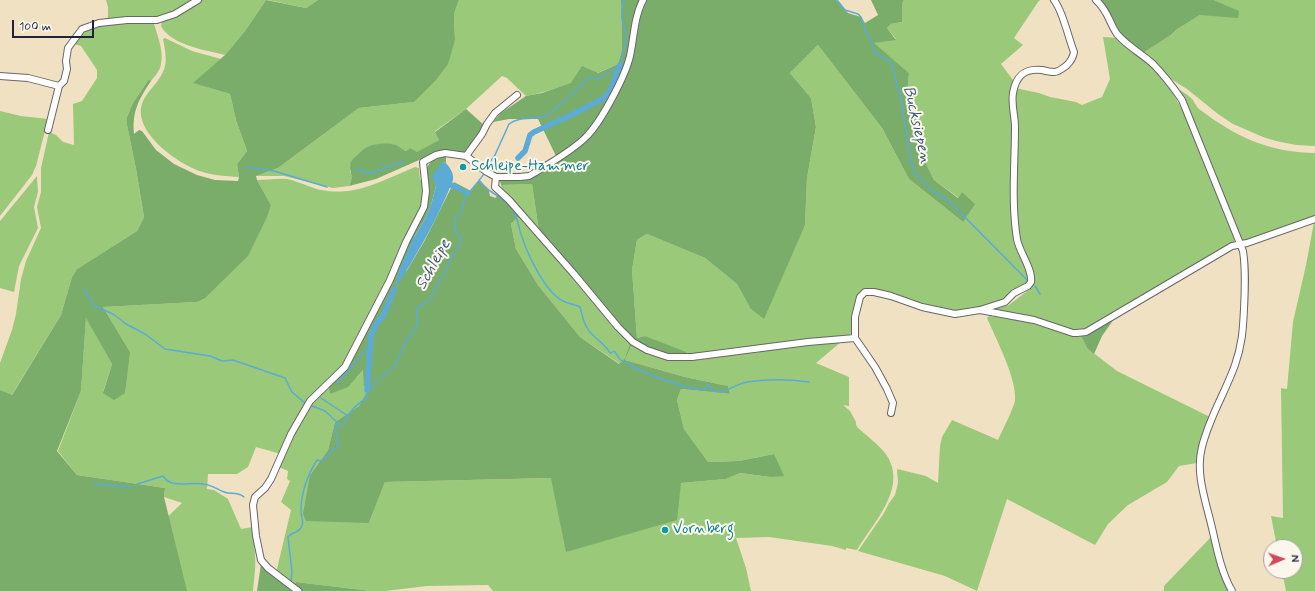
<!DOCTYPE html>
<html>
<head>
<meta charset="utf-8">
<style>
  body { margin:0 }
  #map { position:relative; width:1315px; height:591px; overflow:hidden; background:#f1e1c3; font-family:Mynerve,sans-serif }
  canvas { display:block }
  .north { position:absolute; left:1263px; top:539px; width:40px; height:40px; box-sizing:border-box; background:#fbf7ec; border:1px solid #a4a2a5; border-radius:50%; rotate:88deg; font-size:11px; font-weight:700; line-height:16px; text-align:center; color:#22223b }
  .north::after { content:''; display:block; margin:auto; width:14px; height:18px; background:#d1495b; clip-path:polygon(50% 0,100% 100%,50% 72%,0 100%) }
  .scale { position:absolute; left:12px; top:20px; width:82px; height:18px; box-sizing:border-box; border:2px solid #22223b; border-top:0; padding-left:5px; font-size:12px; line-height:14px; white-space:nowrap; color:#22223b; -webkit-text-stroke:3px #fbf7ec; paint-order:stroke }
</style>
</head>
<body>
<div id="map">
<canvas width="1315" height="591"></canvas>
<div class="north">N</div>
<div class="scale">100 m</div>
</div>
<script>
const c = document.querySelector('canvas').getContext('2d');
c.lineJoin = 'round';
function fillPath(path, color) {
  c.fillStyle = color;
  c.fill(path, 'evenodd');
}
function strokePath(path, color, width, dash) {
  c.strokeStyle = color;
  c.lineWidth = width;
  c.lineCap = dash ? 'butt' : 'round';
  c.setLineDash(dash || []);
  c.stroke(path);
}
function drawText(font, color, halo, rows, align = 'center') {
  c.font = font + ' Mynerve,sans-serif';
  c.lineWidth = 4;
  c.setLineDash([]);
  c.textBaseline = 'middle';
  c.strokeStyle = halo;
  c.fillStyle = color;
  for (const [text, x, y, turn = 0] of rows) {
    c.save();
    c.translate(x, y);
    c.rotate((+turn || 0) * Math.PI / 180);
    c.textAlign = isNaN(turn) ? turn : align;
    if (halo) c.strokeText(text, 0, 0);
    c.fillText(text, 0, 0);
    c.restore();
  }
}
fillPath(new Path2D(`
  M106,0H194L177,11L162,16L104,21L108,17V7Z
  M202,0H266L245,31L225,55C205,50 171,45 161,26L162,21C177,16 189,9 202,0Z
  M268,0H318L306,8Z
  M459,0H621L622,49L618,64C588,77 558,90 526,96L507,78L502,76L466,109L435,131L439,140L417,153L410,148L406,151L393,144L370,146L357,155L350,171C352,177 352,180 349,186L333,188L284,176H256L278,168L359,108L414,102L455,40L454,14Z
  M904,0H1040L1038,2L1014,38L1023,45L1001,64L1013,80L1009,102L1012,128L1014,231L1029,276L1027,285L1016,289L1002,301L956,313L923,305L874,289L866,288L859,293L852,316L851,333L849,336L688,356L645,336L637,338L632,270L637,240L647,234L705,258L737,284L750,308L805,225L807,178L816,127L811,98L790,73L818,45L882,128L909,179L963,222L962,192L959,198L934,180L920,151L907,96L909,73L873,43L896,39L887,28L891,24L902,22V4Z
  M1214,0H1315V146L1296,145L1276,141L1263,137L1233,124L1218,114L1187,89L1171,79L1143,53L1171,35L1176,30L1200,15L1238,11Z
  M152,21L154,24C158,37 165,54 160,68C158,73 154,77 151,81L149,79L133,103L127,117V125L136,169L144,217L137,231L77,269L72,277L61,315L11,396L0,390V363L12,330L16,314L21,279L26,261L41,228L37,207L41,192V168L49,132L56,135L63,142L74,145L73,104L82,101L97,78V70L81,46L74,44C77,39 81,33 87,30C101,22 136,22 152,21Z
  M1103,37L1118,38L1158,73L1172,92L1184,113L1235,239L1234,242L1089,330L1079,332L990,310L1009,305L1030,289L1034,279L1020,240L1017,224L1015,88L1039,93L1050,97L1076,102L1082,105L1102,97L1110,79Z
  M165,38L192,51L221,59L194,83L230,94L236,120L247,151L237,164L239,177C228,176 217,176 206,173C182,167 137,136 141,108C143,94 157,85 163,72C168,62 165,50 163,39Z
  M1175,87C1179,90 1186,93 1190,97C1194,100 1195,105 1199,109C1236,137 1268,152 1315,153V216L1242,243Z
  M0,111L21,116L48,119L36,166L32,175L0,216Z
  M415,167L419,168L420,180L424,181L422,206L388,279L343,366L309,401L281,454L256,447L248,467L237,474H208L207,489L214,490L228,499L241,529L253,527C252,537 255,546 255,556C256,568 254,579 253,591H184L159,525L182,503L164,497L165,488L77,475L58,451L81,391L86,317L112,364L103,392L130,352L103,307L197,302L271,205L257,180C266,180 278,178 287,179C301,182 314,190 328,191C359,195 388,178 415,167Z
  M37,176L38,192L34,207L38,228L19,266L14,292L0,288V221Z
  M532,184L539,231L502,191L501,185Z
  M519,216L572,276L631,345L625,358L620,364L580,337L538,285L516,249L511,224Z
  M1315,221V591H1286L1282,571H1295V547H1277L1271,516L1283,518L1281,388L1287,389L1293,322L1306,265L1314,222Z
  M989,316L1025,321L1075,337L1081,336L1087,348L1117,371L1210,417L1201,438L1197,463L1179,466L1167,482L1128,505L1108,524L1095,545L1007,499L977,591L945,576L858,551L884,513L889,503L895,495L898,483L897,469L926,476L938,483L940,446L942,437L952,420L998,440C1002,431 1014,408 1015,400C1017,379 996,339 987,318Z
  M842,341L816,363L849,377V406L843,405L850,411L856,422V425L858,428C867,436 878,444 885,453C910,486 873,523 857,550L846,548V550L832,546L769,537L736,538L746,568L751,591H493L488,585L427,586L385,591H371L296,582L294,585L276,573L291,510L281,502L290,481L287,479L288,471L279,467L292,435L311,401L328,385L330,394L357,377L364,369L371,386L359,406L335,422L328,450L310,475L369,523L385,482L552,478L567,552L681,483L726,479L740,473L770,477L774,454L739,461L708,462L684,429L677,400L681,389L730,394L728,386L685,377L625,360L633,342L668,359Z
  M1211,537L1219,567L1230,591H1164V586Z`), '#99c979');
fillPath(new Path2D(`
  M266,0L306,8L318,0H459L454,14L455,40L448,64L435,81L414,102L359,108L278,168L256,176L257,180L271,205L267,217L248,256L205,298L197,302L103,307L130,352L125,393L114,400L103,393L112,364L86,318L81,391L57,451L77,475L165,488L164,497L187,591H0V390L12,395L61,315L72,277L77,269L137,231L144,217L136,169L127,125V117L133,103L149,79L151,81C139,99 132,111 134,134L139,130L142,131L156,150L174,164L197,175L215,180L238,181L239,177L237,164L247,151L236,120L230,94L193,83L225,55L245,31Z
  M621,0H640L635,11L627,59L623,72L606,106L585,136L556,156L538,119H509L493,122L501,113L526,96L542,93L571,83L582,66L598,73L618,64L622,49Z
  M647,0H836L848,13L861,17L865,23L878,15L871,0H904L902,4V22L891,24L887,28L896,40L874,43L909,73L907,96L920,151L934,180L958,198L962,192L975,204L963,222L909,179L882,128L818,45L790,73L811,98L816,127L807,178L805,225L764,319L750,308L737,284L705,258L647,234L637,240L632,270L637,338L645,336L686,352L688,356L669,357L633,342L625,360L685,377L728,386L730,394L681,389L677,400L684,429L708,462L739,461L774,454L784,476L770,477L740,473L726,479L681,483L677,520L566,552L551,478L385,482L369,523L306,521L303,514L310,475L328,450L335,422L359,406L370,386H364L363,370L348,387L330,394L328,385L346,367L425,207L427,168C431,159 437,158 446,155V163L443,162L435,180L436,186L431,205L425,219L414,237L406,272L425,240L454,182L471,191L479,181L489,191L490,196L496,198L497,195H501L539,231L532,184L501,185L500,181L503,179L527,178L588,138L633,56L642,8ZM519,216L572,276L630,344L625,358L619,364L580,337L538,285L516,249L511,224Z
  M1100,0H1214L1239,11L1238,18L1200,15L1176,30L1171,35L1143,53C1133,46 1122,38 1116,27C1109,16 1110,10 1100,0Z
  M466,109L484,125L480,135L464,153H435L376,179L349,186C355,176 348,171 351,162C353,158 365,147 370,146C374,144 388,143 392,144C396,144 402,149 406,151L410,148L417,152L439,140L435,132Z
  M1114,319L1102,336L1094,354L1087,348L1081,336L1092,332Z
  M261,564L296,591H257Z
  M296,582L371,591H300L294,585Z`), '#7aad69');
fillPath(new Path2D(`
  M443,162L446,163C450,168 454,173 453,180C438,218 417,255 394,290L399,271L414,237L425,219L431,205L436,186L432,176L441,164Z`), '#5babd6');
strokePath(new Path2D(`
  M837,0L845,10L858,14L861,17L866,33L869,36L875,52L878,55L889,61L892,64L901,99L911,161L915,173L933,191L949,201L1028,281
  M246,167L274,171L327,187
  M486,168L495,155L509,124C520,115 536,121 548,115L570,96L590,77L599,79L620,65L626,42L625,30L622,19V10L624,0
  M356,170H361L367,173H373L389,166L404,162
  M479,180C482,184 486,188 490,191C498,196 506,201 512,208C518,216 518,227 522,237C528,255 545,292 563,301C568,304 574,304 580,307C582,313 583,321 586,326C591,337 604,342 610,353H611L614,351C617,354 618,358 621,360C647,375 674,386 704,390L709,384L712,391C728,394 732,385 747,382C767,379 789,379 809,382
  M1035,286L1040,294
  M84,290L91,299L93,305L113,314L126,324L145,334L165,349L210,356L222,361L233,360L285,378L292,392L305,403
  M337,383L369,347
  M321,398L348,416
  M312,406L325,411L338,423
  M94,484L132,487
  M137,484L163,476C172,490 190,481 204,484C211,485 217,489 224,492C231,495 237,491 244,497
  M291,583L292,572L288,537C291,532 300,533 302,526C304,520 301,517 301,511C301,493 307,476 317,460L322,461C330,456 326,452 338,447L339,445L336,434V425L338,423L342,426C346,422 347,418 349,414C354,407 360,402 367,398V390L372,388L379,379L394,367L405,344L417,326V308L426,303L431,298L455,252L459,247L461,238C454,231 454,226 455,217L462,212C462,195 477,186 485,172`), '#5babd6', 1.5);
strokePath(new Path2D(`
  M518,158L525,151L530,135L534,132L571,115L604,98L610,91L620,65
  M451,185L460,189
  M465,192L468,193
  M367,390L371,336L375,326L383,316L394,290`), '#5babd6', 5.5);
const minor = new Path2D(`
  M1096,0C1109,12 1108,21 1117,34C1127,46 1141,53 1153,64C1164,75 1173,87 1182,100L1243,251C1246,270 1245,289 1244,309C1243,330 1242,345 1235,365C1225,393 1209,418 1202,447C1195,473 1206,502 1212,528C1217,549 1221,572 1232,591
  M0,76L28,78L59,86
  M48,130L59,86L64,81L67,69L66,61L68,48L82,29L99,23L127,20H157L175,14L198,0
  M466,156L482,134L487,124L495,113L517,95
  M496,177L495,187L509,200L574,274L618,327L633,342L647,350L668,357H692L808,342L855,338
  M980,310L1034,320L1073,333H1077L1086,332L1232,246L1247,243L1315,219
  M891,413L893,403L887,389L875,367L855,338V317L860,297L865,292H874L891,296L922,307L955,314L980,310L1005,302L1014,293L1028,286L1031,282C1033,269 1019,252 1017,239C1011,202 1015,164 1015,127C1015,116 1011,104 1013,93C1016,76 1024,68 1042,70C1046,71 1050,72 1054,72C1059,72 1063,68 1067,65C1071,61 1073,58 1074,52C1068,37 1063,11 1054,0
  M298,591L268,568L261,560L256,536L253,505L255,497L265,488L271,479L291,434L310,401L345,367L390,280L406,242L424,207L426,191L423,162L436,155L445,153L466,156L487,172L496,177H520L529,176L536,172C553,161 572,151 586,137C601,122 625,77 630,56C634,38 634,17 643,0`);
strokePath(minor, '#6a656b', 8);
strokePath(minor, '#fff', 6);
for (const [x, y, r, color] of [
  [463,167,4,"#0f9aa8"],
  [665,530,4,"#0f9aa8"]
]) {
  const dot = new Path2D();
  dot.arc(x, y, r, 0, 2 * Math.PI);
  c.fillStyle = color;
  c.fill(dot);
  strokePath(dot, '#fbf7ec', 1.5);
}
drawText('15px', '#0d838f', '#fbf7ec', [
  ["Schleipe-Hammer",471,167],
  ["Vornberg",673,530]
], 'left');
drawText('italic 16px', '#395979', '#fbf7ec', [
  ["Bucksiepen",916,125,77],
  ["Schleipe",434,265,-61]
]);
</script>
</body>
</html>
